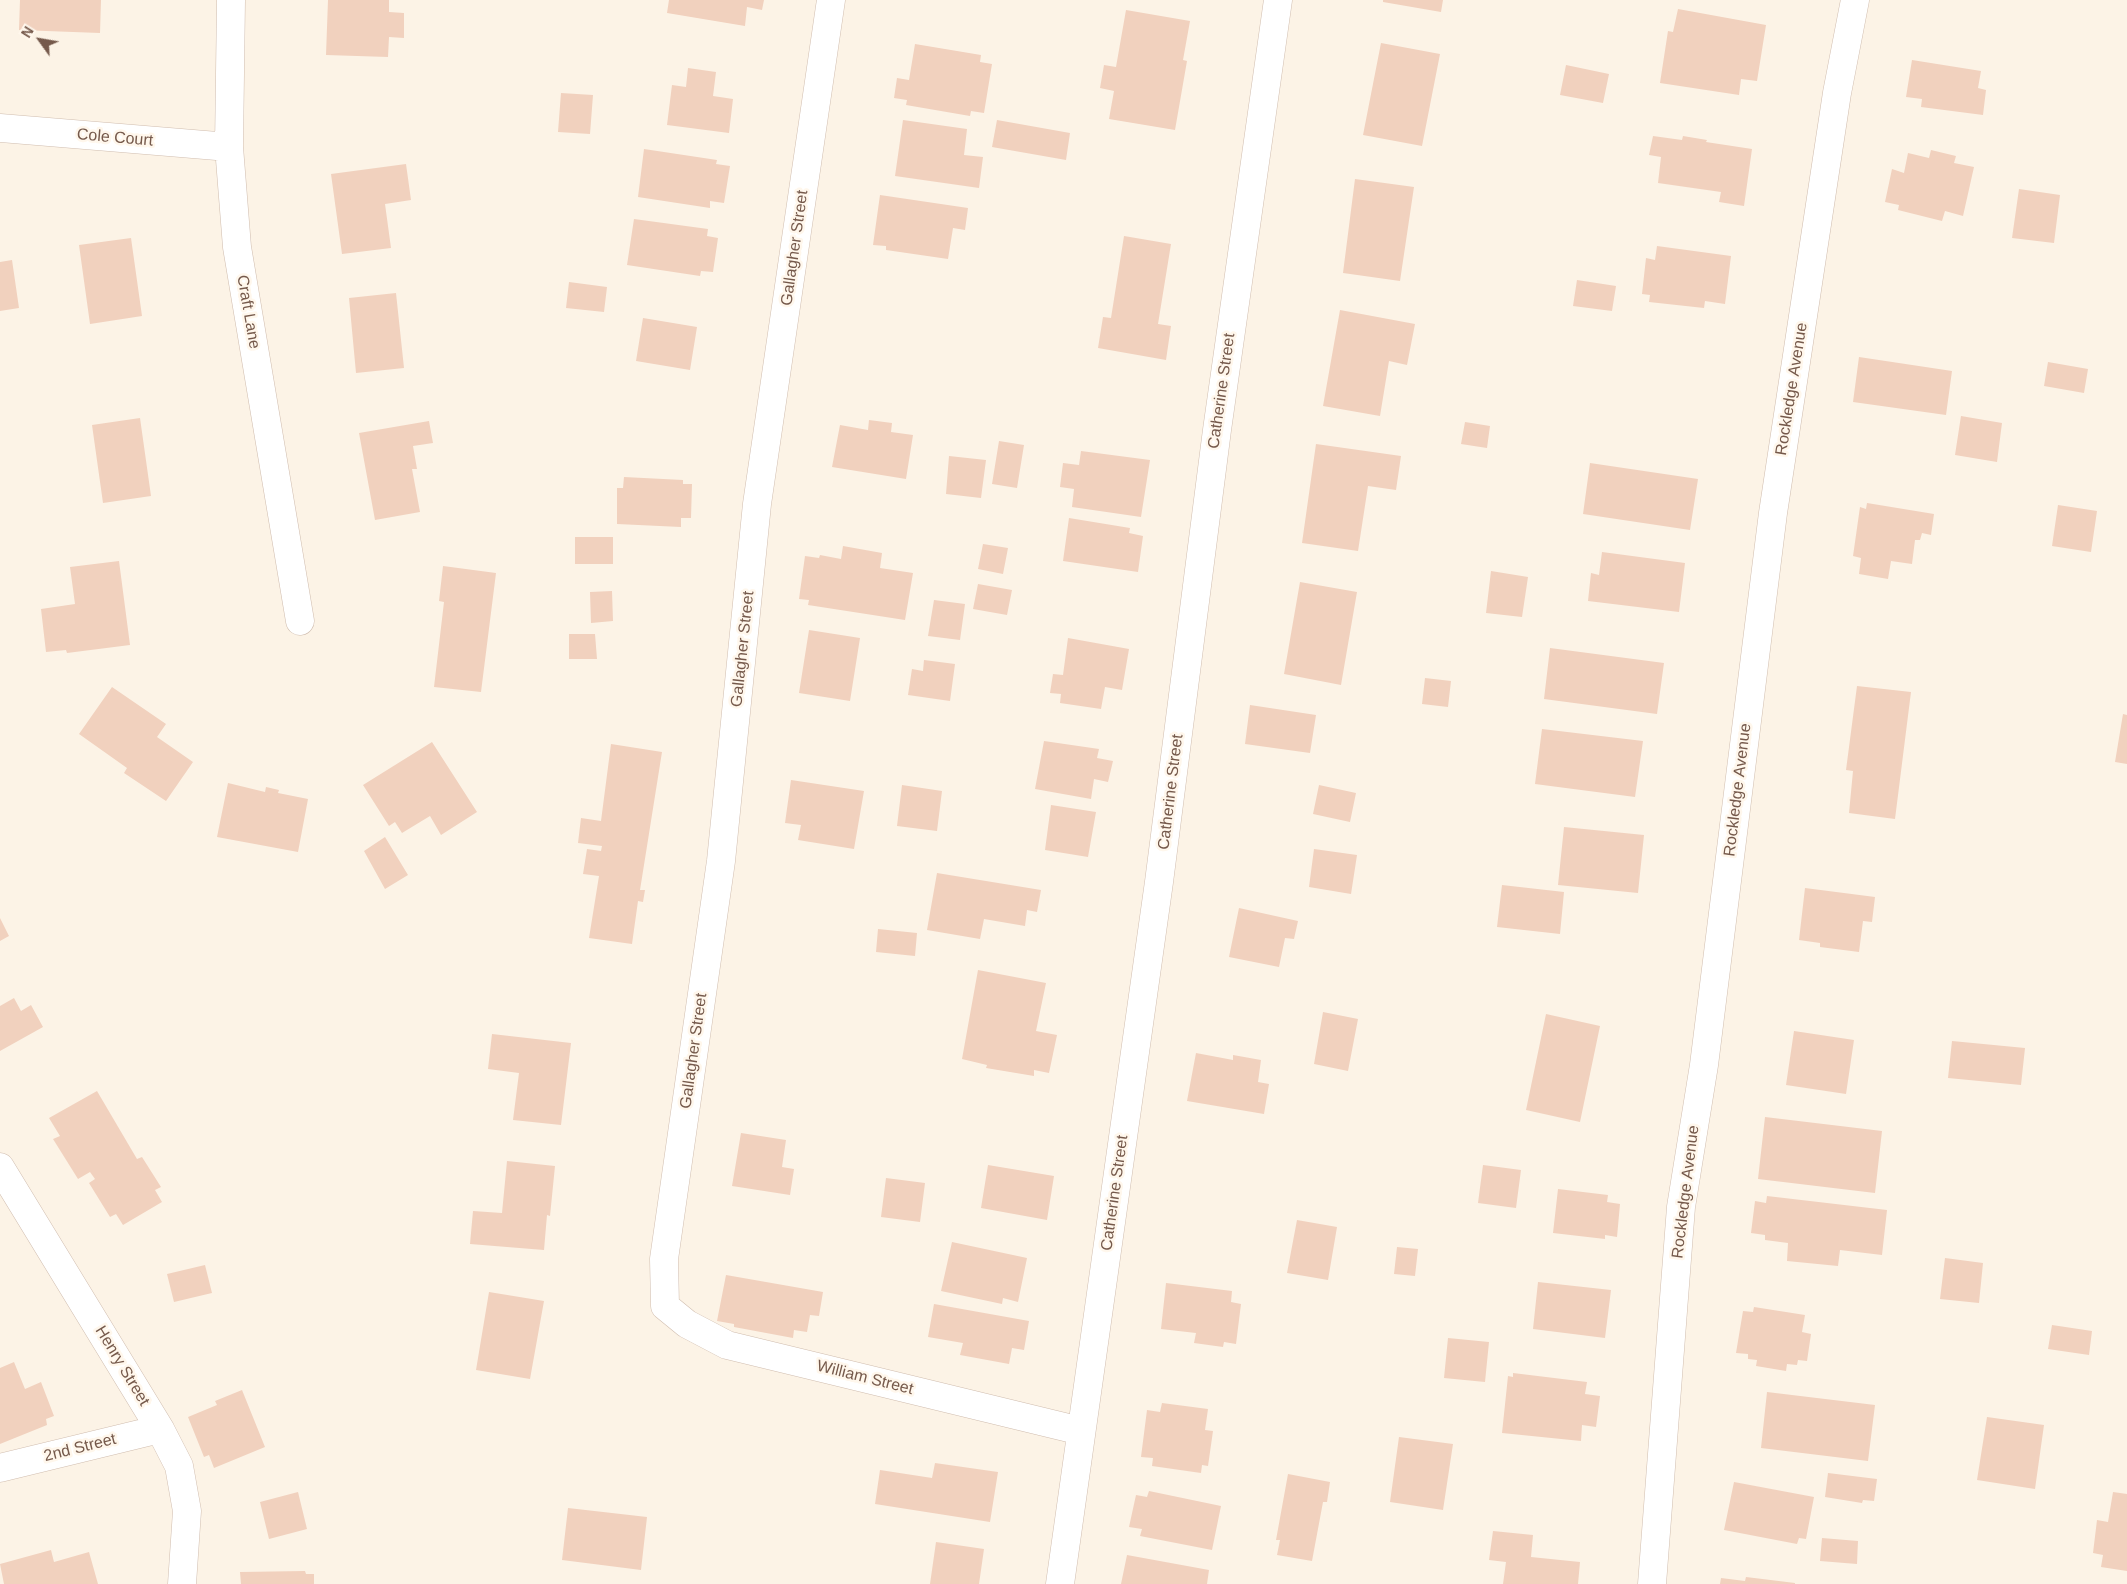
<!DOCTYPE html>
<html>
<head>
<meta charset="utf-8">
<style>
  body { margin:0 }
  #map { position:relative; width:2127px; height:1584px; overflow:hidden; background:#fcf3e6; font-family:Arial,sans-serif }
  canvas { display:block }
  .north { position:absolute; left:15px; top:15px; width:50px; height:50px; -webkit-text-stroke:4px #fff7ec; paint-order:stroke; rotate:302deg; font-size:14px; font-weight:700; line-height:20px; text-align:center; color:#75594b }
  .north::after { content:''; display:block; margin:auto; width:18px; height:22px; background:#75594b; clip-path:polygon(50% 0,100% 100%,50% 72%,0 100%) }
</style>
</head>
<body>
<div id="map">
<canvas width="2127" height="1584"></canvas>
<div class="north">N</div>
</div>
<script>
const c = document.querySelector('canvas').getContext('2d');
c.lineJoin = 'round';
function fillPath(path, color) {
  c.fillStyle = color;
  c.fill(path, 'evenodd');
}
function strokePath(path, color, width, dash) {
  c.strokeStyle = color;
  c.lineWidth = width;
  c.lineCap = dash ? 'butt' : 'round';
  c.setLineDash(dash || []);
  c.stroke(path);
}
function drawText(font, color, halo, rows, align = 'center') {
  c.font = font + ' Arial,sans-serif';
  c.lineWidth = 5;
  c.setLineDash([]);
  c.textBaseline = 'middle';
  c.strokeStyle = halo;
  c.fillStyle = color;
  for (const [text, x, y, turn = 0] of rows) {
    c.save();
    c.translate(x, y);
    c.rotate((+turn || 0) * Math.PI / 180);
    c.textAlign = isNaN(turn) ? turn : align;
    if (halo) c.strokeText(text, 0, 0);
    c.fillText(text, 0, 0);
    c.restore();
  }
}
fillPath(new Path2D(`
  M20,0H101L100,33L19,30Z
  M328,0H389V12L404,13V38L389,37L388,57L326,55Z
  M669,0H764L762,10L747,7L745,26L667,13Z
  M1383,0H1443L1441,12L1383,2Z
  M1678,9L1766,25L1757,81L1741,79L1739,95L1660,83L1668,31L1673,32Z
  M1126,10L1190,21L1183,60L1187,61L1175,130L1109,119L1114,91L1100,88L1104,65L1116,67Z
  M1381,43L1440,54L1422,146L1363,135Z
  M915,44L981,55L980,62L992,64L984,113L971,111L970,116L906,105L907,100L894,98L897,78L909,80Z
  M1912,60L1981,71L1978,88L1986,90L1983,115L1921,107L1922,99L1906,97Z
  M1566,65L1609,74L1603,103L1560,95Z
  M688,68L716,72L713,96L733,99L729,133L667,125L672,85L686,87Z
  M561,93L593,95L590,134L558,132Z
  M903,120L967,129L964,155L983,157L979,188L895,176Z
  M997,120L1070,133L1066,160L992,147Z
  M1653,136L1682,140L1683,136L1707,140L1706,142L1752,149L1744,206L1719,202L1721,192L1658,183L1661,157L1649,155Z
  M644,149L717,160L716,164L730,166L724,203L710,201V208L638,197Z
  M1931,150L1956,156L1954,163L1974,167L1963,216L1945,211L1942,221L1898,210L1899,205L1885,202L1892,169L1904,173L1908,153L1929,158Z
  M406,164L411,200L385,204L391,248L342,254L331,174Z
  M1355,179L1414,187L1400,281L1343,273Z
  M2019,189L2060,195L2054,243L2012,238Z
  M880,195L968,208L965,230L953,228L948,259L886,250V246L873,245Z
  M634,219L708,229L707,236L718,238L713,272L701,271L700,276L627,265Z
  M1124,236L1171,244L1158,324L1171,326L1166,360L1098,348L1103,317L1111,318Z
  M131,238L142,316L90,324L79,245Z
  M1657,246L1731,256L1725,304L1705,301L1704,308L1649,302L1650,295L1642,294L1646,258L1655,260Z
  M12,260L19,308L0,311V262Z
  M1577,280L1616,286L1612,311L1573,306Z
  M569,282L607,287L604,312L566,308Z
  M396,293L404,368L356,373L349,298Z
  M1340,310L1415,324L1407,365L1389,361L1380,416L1323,406Z
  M643,318L697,327L690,370L636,361Z
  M1859,357L1952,371L1946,415L1853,402Z
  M2048,362L2088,369L2084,393L2044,386Z
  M1961,416L2002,423L1997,462L1955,455Z
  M140,418L151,496L103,503L92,425Z
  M869,420L892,423L891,432L913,435L906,479L832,467L840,425L868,430Z
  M429,421L433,443L413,446L417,469H412L420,512L375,520L359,433Z
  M1465,422L1490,426L1487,448L1461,444Z
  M999,441L1024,445L1017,488L992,484Z
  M1316,444L1401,456L1396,490L1368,486L1358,551L1302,543Z
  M1081,451L1150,460L1141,517L1072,507L1074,489L1060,487L1063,463L1079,465Z
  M949,456L986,460L981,498L946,494Z
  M1590,463L1698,479L1690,530L1583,514Z
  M624,477L683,480V484H692L691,518H681V527L617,524V488H623Z
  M1867,503L1934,514L1931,535L1922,533L1920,540H1915L1912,564L1891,561L1888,579L1859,574L1861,558L1853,556L1860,507L1866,509Z
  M2058,505L2097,511L2091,552L2052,546Z
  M1069,518L1130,528L1129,533L1143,536L1138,572L1063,561Z
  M575,537H613V564H575Z
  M983,544L1008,548L1003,574L978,569Z
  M843,546L882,553L880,568L913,573L905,620L808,605L809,600L799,599L805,556L819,558L820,555L841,559Z
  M1602,552L1685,563L1679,612L1588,601L1591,573L1599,575Z
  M119,561L130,645L67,653L66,650L46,652L41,609L75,604L70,567Z
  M443,566L496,573L481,692L434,687L444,602L439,601Z
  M1491,571L1528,577L1522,617L1486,613Z
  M1300,582L1357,592L1341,685L1284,674Z
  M978,584L1012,590L1007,615L973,609Z
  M612,591L613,621L591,623L590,592Z
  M934,600L965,604L960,640L928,636Z
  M809,630L860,638L850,701L799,693Z
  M569,634H595L597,659H569Z
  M1068,638L1129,649L1122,690L1105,687L1101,709L1060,703L1061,694L1050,693L1053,674L1063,675Z
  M1550,648L1664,663L1657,714L1544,699Z
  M924,660L955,664L950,701L908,695L912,669L923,671Z
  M1425,678L1451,681L1448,707L1422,704Z
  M1857,686L1911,692L1895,819L1849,813L1853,771L1846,770Z
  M112,687L166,724L157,737L193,762L166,801L124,773L127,768L79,734Z
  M1250,705L1316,715L1310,753L1245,744Z
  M2123,714L2127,715V764L2115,762Z
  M1542,729L1643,741L1635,797L1535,784Z
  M1044,741L1099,749L1097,758L1113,761L1108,782L1094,779L1091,799L1035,789Z
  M432,742L477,812L441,835L430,816L402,833L395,822L389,826L363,785Z
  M611,744L662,752L640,890H645L643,902L638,901L632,944L589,938L599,876L583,874L587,849L601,851L602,846L578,843L581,818L601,821Z
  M791,780L864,791L854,849L798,840L801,825L785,823Z
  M228,783L265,792L266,787L279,790L278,793L308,799L298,852L217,837Z
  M902,785L942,791L937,831L897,826Z
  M1319,785L1356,793L1350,822L1313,814Z
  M1051,805L1096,812L1088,857L1045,850Z
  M1564,827L1644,835L1638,893L1558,885Z
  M385,837L408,875L385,889L364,851Z
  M1314,849L1357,855L1351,894L1309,887Z
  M937,873L1041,890L1037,912L1027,910L1025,926L984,919L980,939L927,930Z
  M1502,885L1564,892L1560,934L1497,927Z
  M1805,888L1875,897L1872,922L1863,921L1859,952L1820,947V943L1799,940Z
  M1239,908L1298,921L1294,939L1285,938L1279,967L1229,957Z
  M0,918L9,936L0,941Z
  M878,929L917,933L915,956L876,952Z
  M978,970L1046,983L1036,1031L1057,1035L1049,1073L1034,1070V1076L986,1068L987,1065L962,1059Z
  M14,998L21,1011L31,1005L43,1027L0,1051V1006Z
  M1323,1012L1358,1019L1348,1071L1314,1064Z
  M1546,1014L1600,1026L1580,1122L1526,1110Z
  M1794,1031L1854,1040L1846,1094L1786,1085Z
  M492,1034L571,1043L561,1125L513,1120L519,1073L488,1069Z
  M1952,1041L2025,1048L2021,1085L1948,1078Z
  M1196,1053L1233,1060V1055L1261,1060L1258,1082L1269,1084L1264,1114L1187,1101Z
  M97,1091L137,1159L142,1157L161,1187L155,1190L162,1202L123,1225L116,1214L110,1217L89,1183L95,1179L90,1172L78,1179L53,1139L60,1136L49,1118Z
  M1765,1117L1882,1131L1875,1193L1758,1179Z
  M741,1133L786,1140L782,1167L794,1169L790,1195L732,1186Z
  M507,1161L555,1166L550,1216L547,1215L544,1250L470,1244L473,1211L502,1213Z
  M988,1165L1054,1176L1047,1220L981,1208Z
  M1483,1165L1521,1170L1516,1208L1478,1203Z
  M886,1178L925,1183L920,1222L881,1217Z
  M1558,1189L1608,1195L1607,1202L1620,1204L1617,1237L1605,1235V1239L1553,1233Z
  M1767,1196L1887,1210L1882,1255L1840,1250L1838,1266L1787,1261L1788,1243L1765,1240V1235L1751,1233L1755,1201L1766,1203Z
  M1297,1220L1337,1227L1328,1280L1287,1273Z
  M952,1242L1027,1258L1018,1302L1003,1298L1002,1304L941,1291Z
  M1397,1247L1418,1249L1415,1276L1394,1274Z
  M1945,1258L1983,1263L1979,1303L1940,1299Z
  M205,1265L212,1293L174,1302L167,1274Z
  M726,1275L823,1292L819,1316L810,1315L807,1332L794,1330L793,1338L734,1327V1324L717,1321Z
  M1538,1282L1611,1290L1605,1338L1533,1329Z
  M1166,1283L1232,1291L1231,1302L1241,1304L1236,1344L1224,1342L1223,1347L1194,1343L1196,1333L1161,1329Z
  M489,1292L544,1301L530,1379L476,1370Z
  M934,1304L1029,1321L1024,1350L1012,1348L1009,1364L960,1355L963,1343L928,1337Z
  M1754,1307L1805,1315L1802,1332L1811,1334L1807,1361L1798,1360L1797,1365L1787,1364L1786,1371L1756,1366L1757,1360L1748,1359V1354L1736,1353L1743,1311L1753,1312Z
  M2052,1325L2092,1331L2089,1355L2048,1349Z
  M1448,1338L1489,1342L1485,1382L1444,1378Z
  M14,1362L25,1389L41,1382L54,1416L46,1419L47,1425L0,1444V1368Z
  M1513,1373L1587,1382L1585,1394L1600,1396L1596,1427L1582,1425L1581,1441L1502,1433L1508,1376L1513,1377Z
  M242,1390L265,1447L214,1468L209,1455L204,1457L188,1417L217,1405L215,1401Z
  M1767,1392L1875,1405L1868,1461L1761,1448Z
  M1162,1403L1208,1409L1205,1430L1213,1431L1208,1466L1202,1465L1201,1473L1152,1466L1153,1458L1141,1457L1147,1410L1160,1412Z
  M1987,1417L2044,1425L2035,1489L1977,1480Z
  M1399,1437L1453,1444L1443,1510L1390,1502Z
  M935,1463L998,1472L990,1522L875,1504L880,1470L932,1478Z
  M1828,1473L1877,1479L1874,1501L1863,1500L1862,1503L1825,1497Z
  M1288,1474L1330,1482L1327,1502H1323L1312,1561L1277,1555L1280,1540H1276Z
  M1734,1482L1814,1497L1806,1539L1799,1538L1797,1544L1724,1530Z
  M1149,1491L1221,1506L1212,1550L1140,1536L1142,1529L1129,1527L1136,1495L1147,1497Z
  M298,1492L307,1529L269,1539L260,1502Z
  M2113,1492L2127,1494V1571L2101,1567L2103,1555L2093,1553L2097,1520L2108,1522Z
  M568,1508L647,1517L641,1570L562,1560Z
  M1493,1531L1533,1535L1531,1557L1580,1562L1578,1584H1503L1506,1562L1489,1560Z
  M1822,1538L1858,1541L1857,1564L1820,1561Z
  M936,1542L984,1549L979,1584H930Z
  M51,1550L54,1562L89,1552L98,1584H4L0,1564Z
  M1127,1555L1209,1570L1207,1584H1121Z
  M305,1571L306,1574H314V1584H241L240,1572Z
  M1746,1577L1795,1583V1584H1720L1721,1578L1745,1581Z`), '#f1d1be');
const minor = new Path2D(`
  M231,0L229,147L237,247L300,621
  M831,0L757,504L721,861L664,1259L665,1306L687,1324L727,1345L1081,1431
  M0,128L229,147
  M0,1167L160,1429L179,1466L187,1511L182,1584
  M0,1468L160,1429
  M1060,1584L1159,882L1217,430L1278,0
  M1652,1584L1681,1207L1704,1065L1773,513L1837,93L1855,0`);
strokePath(minor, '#d0bdaf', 29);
strokePath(minor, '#fff', 28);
drawText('16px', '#75594b', '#fff7ec', [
  ["Cole Court",115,138,5],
  ["Gallagher Street",795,248,-82],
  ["Craft Lane",248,312,80],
  ["Rockledge Avenue",1792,389,-81],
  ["Catherine Street",1222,391,-82],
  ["Gallagher Street",743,649,-84],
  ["Rockledge Avenue",1738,790,-83],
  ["Catherine Street",1171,792,-83],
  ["Gallagher Street",694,1051,-82],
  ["Rockledge Avenue",1686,1192,-83],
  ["Catherine Street",1115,1193,-82],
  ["Henry Street",122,1366,59],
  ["William Street",865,1378,14],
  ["2nd Street",80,1448,-14]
]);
</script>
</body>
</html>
